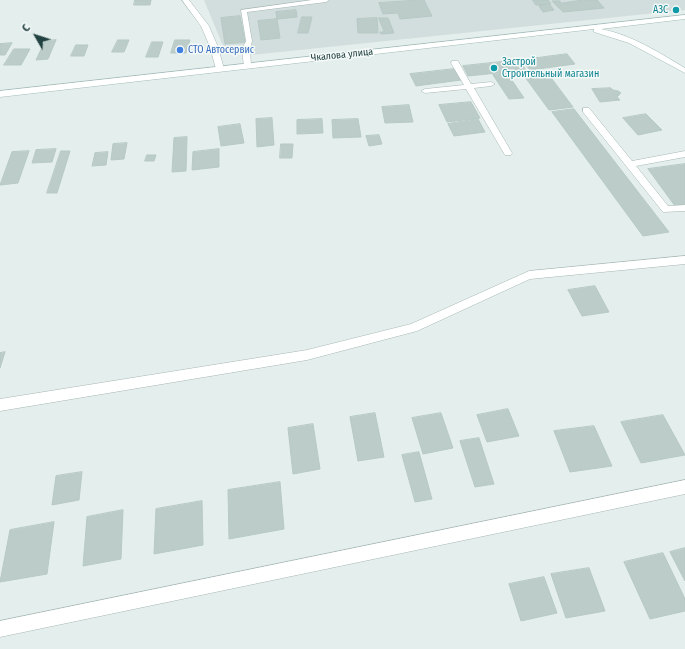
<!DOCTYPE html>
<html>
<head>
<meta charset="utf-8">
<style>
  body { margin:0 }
  #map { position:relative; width:685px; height:649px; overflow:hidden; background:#e4eeec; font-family:"Fira Sans Condensed",sans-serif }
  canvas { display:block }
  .north { position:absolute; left:16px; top:16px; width:40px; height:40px; -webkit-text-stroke:3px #f5faf9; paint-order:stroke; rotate:309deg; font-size:11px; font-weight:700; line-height:16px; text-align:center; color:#224141 }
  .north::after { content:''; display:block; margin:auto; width:14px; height:18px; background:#224141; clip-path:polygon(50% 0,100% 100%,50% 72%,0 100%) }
</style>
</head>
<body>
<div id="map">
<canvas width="685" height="649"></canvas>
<div class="north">С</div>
</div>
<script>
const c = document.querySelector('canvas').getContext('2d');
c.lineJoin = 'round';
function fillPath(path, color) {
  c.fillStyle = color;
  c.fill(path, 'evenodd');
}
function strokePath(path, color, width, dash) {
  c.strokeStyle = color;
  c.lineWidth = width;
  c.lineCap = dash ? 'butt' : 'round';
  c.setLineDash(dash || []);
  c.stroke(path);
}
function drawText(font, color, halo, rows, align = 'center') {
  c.font = font + ' "Fira Sans Condensed",sans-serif';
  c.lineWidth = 3;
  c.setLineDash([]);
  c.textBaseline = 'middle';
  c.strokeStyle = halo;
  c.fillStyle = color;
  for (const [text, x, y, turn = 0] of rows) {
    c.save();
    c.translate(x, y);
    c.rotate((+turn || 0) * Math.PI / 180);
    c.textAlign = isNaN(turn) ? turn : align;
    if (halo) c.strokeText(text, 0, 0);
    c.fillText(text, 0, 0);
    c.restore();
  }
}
fillPath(new Path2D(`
  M204,0H685V10L251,55L249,45L223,46Z`), '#d2dedd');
const building = new Path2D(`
  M135,0H151L150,5H134Z
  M424,0L432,16L400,19L398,13L383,14L379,3Z
  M533,0H548L551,4L536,5Z
  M583,0H597L604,8L563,12L552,1H560L561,3Z
  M550,5L554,10L543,12L539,6Z
  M296,10L297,17L277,19L276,12Z
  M240,16L245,42L225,44L221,18Z
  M302,17H312L308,33H298Z
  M377,18L378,33H358L357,19Z
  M379,18H388L394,33L381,34L380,32H384Z
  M277,19L280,38L261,40L258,21Z
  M56,40L48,59L36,60L45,41Z
  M118,40H129L124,52H112Z
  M175,40H190L186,53H171Z
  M152,42H163L158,57H146Z
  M12,43L5,55H0V44Z
  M76,45H88L84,56H71Z
  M14,49H30L21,65H4Z
  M567,54L575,64L530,70L522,60Z
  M519,60L526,70L468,76L463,66Z
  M454,69L461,80L416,86L410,74Z
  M507,73L524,98L509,99L493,75Z
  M549,75L573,107L549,110L525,77Z
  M611,88L613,90L618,91L621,93L617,97L620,100L600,102L592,89Z
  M471,102L480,118L447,122L439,105Z
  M409,105L413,122L385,123L382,107Z
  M574,109L669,232L643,236L552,112Z
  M646,114L662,130L638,135L623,118Z
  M272,118L274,145L257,147L256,119Z
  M322,119L323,133L297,134V120Z
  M358,119L361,137L333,138L332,120Z
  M478,119L485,132L454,136L448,124Z
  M240,124L244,143L221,146L218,127Z
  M379,135L382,144L369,146L366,136Z
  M187,137L186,171L172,172L174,138Z
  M127,143L124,159L111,160L113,144Z
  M281,144H293L292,158H280Z
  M56,149L52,162L32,163L36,150Z
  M219,149V167L192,170L193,152Z
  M29,151L18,183L0,185L12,152Z
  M61,151H70L57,193H47Z
  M108,152L106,165L92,166L95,153Z
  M147,155H156L154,161H145Z
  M685,164V204L675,206L648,169Z
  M595,286L609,312L582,316L568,290Z
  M5,352L0,368V353Z
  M508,409L519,436L487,442L477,415Z
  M375,413L384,457L358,461L350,417Z
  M441,413L453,448L423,454L412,418Z
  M663,415L685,455L641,463L621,422Z
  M313,424L320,469L293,474L288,428Z
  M594,426L612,466L570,472L554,431Z
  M479,438L494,484L475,487L460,441Z
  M419,452L432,499L415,502L402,455Z
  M82,472L79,500L52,505L56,476Z
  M280,482L284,529L229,539L228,490Z
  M202,501L203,545L154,554L156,509Z
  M123,510L121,559L83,566L87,517Z
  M54,522L47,574L0,582L10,530Z
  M685,548V581L670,552Z
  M663,553L685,599V611L650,619L624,562Z
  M589,568L605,611L566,618L551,574Z
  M544,577L557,613L521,621L509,584Z`);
fillPath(building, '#bcccc9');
strokePath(building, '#b6c9c5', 1);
const lane = new Path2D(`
  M312,0H329L326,2L247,12L252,41L250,49L251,65L250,67H244L242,49L246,41L241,10Z
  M452,61H458L471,84L491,82L495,84L491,86L474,88L512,153L511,155H505L466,89L425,93L421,91L425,89L464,85L451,63Z
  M583,108H589L632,161L685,151V157L636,166L668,206L685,205V211L663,212L583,112Z
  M685,256V264L530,279L417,331L307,360L0,411V399L307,350L411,324L529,271Z`);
const street = new Path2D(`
  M182,0H189L209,26L218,47L224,69L223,71H220L216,69L210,47L201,26Z
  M685,480V494L0,637V621Z`);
const secondary = new Path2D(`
  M685,15V19L601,29C632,35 658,52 685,68V73L629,43L594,32V29L0,97V91Z`);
strokePath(lane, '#a6b7b5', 1);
strokePath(street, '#a6b7b5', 1);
strokePath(secondary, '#a2bbb9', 1);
fillPath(lane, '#fff');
fillPath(street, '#fff');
fillPath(secondary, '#fff');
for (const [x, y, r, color] of [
  [676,10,4,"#0f9aa8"],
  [180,50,4,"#3f7fe0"],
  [494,68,4,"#0f9aa8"]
]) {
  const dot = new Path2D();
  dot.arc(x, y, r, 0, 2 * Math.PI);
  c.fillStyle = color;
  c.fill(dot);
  strokePath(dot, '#f5faf9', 1.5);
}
drawText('10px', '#0d838f', '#f5faf9', [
  ["АЗС",668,10],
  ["Застрой",502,62,"left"],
  ["Строительный магазин",502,74,"left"]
], 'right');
drawText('10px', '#366cbe', '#f5faf9', [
  ["СТО Автосервис",188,50]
], 'left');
drawText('10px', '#224141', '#f5faf9', [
  ["Чкалова улица",342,55,-6]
]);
</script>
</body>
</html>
